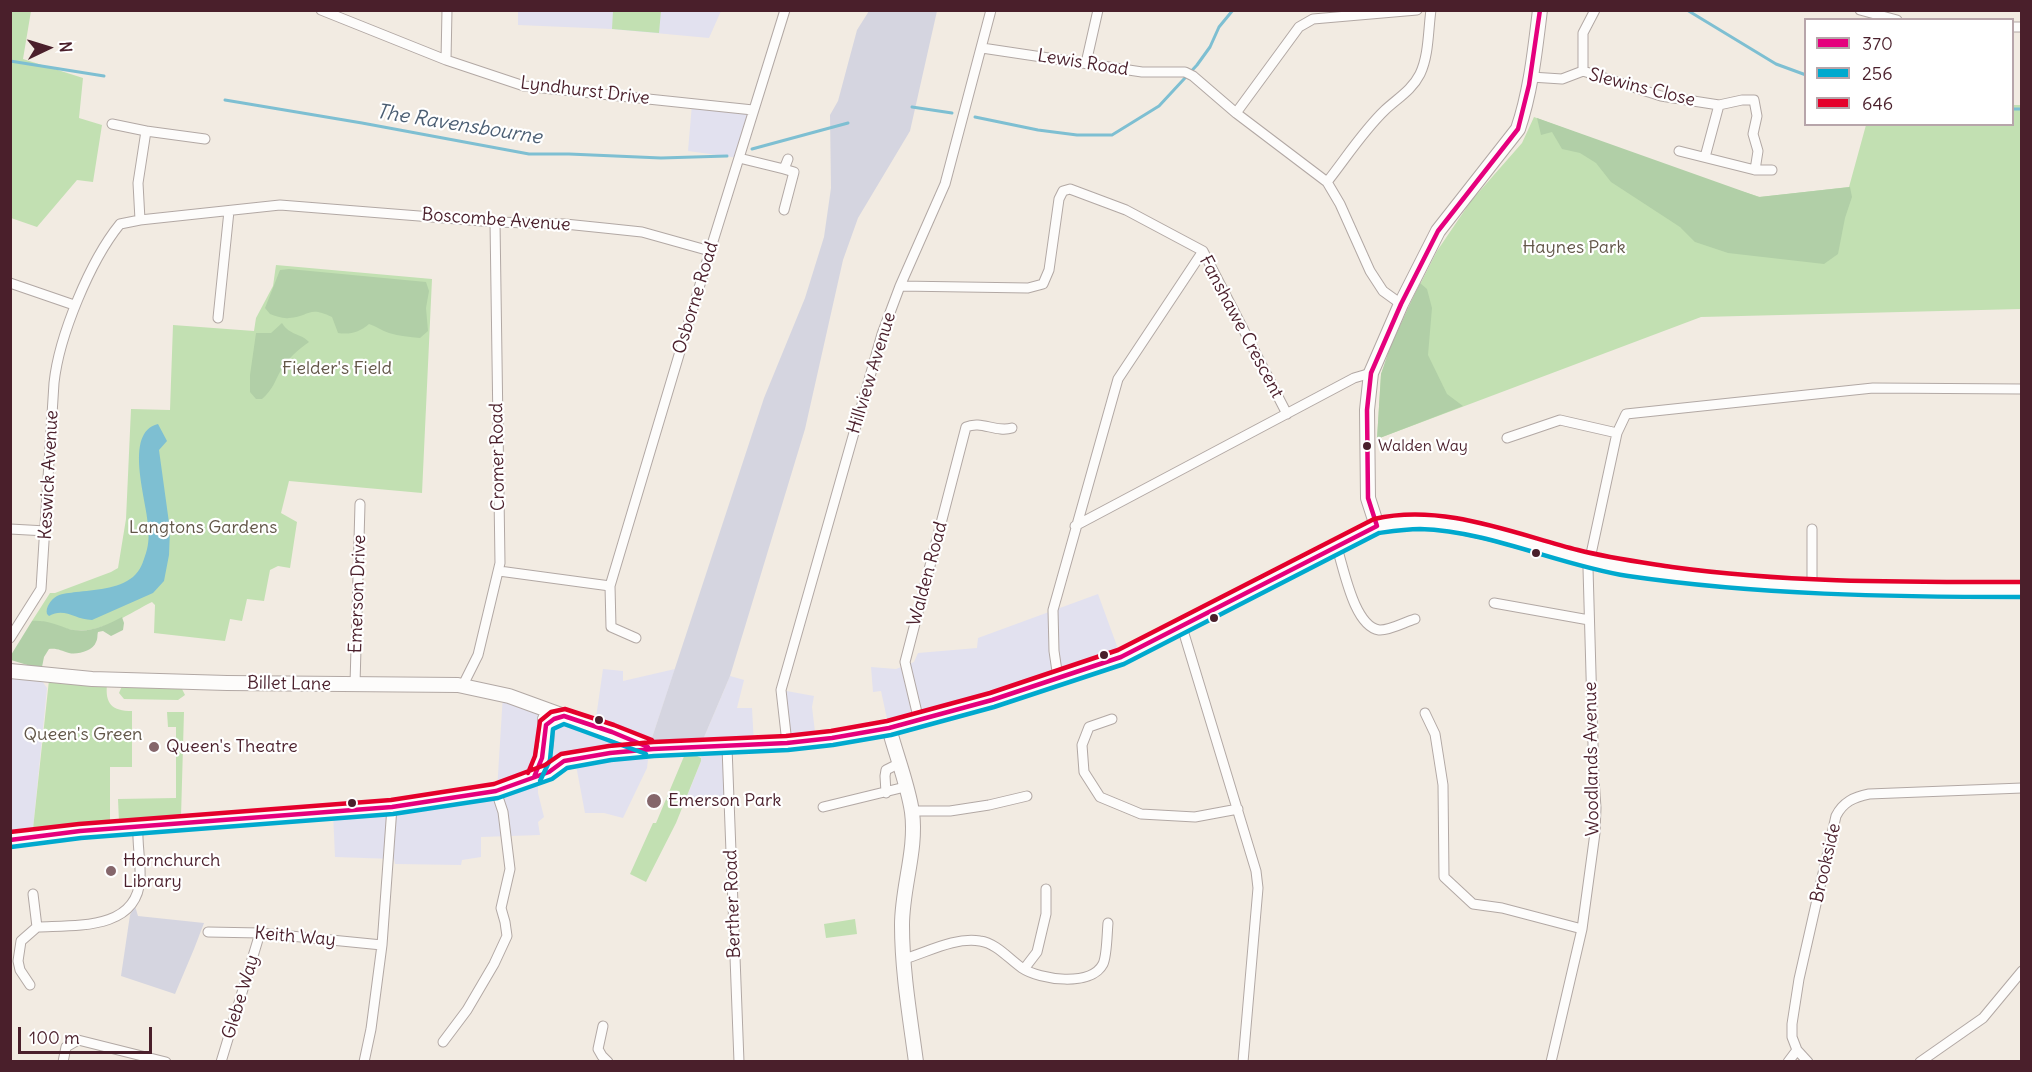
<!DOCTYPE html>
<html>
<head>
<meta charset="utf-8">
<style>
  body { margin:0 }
  #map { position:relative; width:2032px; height:1072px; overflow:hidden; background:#f2ebe2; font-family:Delius,sans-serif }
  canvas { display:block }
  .frame { position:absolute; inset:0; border:12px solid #4a1f2b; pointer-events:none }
  .legend { position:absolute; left:1804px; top:18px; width:210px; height:108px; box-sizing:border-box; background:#fff; border:2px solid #b7a5aa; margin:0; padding:8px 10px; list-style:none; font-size:18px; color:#4a1f2b }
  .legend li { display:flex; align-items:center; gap:12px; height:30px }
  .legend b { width:30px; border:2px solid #b7a5aa }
  .north { position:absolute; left:18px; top:18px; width:60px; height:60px; -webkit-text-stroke:4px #fff; paint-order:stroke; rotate:86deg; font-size:16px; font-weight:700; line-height:24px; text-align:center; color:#4a1f2b }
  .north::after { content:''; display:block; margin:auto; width:21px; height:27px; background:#4a1f2b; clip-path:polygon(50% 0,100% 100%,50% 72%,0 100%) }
  .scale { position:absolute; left:18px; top:1027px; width:134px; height:27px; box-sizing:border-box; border:3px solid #4a1f2b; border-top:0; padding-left:8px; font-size:18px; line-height:21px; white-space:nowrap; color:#4a1f2b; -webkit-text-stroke:4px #fff; paint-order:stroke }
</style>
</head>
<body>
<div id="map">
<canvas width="2032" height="1072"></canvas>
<div class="frame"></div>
<ul class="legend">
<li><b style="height:8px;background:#e5007d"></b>370</li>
<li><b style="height:8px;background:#00a9ce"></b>256</li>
<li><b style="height:8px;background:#e4002b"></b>646</li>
</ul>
<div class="north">N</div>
<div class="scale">100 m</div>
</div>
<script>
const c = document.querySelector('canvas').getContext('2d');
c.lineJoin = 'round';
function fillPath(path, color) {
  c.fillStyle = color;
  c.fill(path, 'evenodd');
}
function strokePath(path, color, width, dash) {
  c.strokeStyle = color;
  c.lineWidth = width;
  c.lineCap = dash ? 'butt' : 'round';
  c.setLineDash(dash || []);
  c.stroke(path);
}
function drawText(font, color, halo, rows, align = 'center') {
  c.font = font + ' Delius,sans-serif';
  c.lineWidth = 4.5;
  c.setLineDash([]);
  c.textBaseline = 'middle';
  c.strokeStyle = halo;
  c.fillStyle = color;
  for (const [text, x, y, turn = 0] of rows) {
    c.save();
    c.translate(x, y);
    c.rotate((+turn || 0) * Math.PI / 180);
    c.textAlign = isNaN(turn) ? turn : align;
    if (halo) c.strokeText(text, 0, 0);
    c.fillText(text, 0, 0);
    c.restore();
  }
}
fillPath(new Path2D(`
  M518,11H721L709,38L612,29L518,25Z
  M692,104L753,110L739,158L688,151Z
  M1098,594L1121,657L889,728L881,691L873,692L871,667L896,669L914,662L918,653L977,648L978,638Z
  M603,669L623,671V681L675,669L650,744L647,768L623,818L604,813H585L575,760L538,782V793L544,817L538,822L540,835L481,837V857L462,860L461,865L395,864L394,859L335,857L333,812L497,791L503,694L595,725Z
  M11,676L42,681L47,688L33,829L11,831Z
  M730,676L744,680L737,708H752L754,745L727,747L728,796L686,799L701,761L702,742Z
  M781,690L814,696L812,707L816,740L787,743Z`), '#e2e1ef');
fillPath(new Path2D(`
  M869,11H937L910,131L858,218L843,260L805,429L730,676L702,742L650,744L764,398L805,298L824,237L831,188L830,115L838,101L857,30Z
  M135,906L138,916L204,923L194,949L175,994L121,976L130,915Z`), '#d5d5e0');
fillPath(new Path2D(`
  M11,10L31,11L23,59L83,78L79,118L102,125L93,182L77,180L37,227L11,218Z
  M613,11H661L659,33L612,29Z
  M2013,105H2021V309L1701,317L1377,439L1381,374L1408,308L1437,251L1471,201L1522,143L1534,117L1702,179L1760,197L1849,187L1866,125L2012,124Z
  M276,265L432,279L422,493L289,481L281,513L297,522L290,568L278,566L270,570L264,601L247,599L242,621L230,619L225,641L154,633L155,605L152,602C128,614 101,634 73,630C59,628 48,620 32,621L50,593H55L111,572L118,568L126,519L131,409L170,410L173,325L254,331L256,318L273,286Z
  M49,680L107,684C105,704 112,711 132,711V767H110V823L33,829Z
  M122,686L181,687L185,695L178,700L124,699L119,693Z
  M167,712H184L181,817L119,822L118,799L176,798V727H168Z
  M685,754H693L701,758V761L676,823L646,882L630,874L653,823H656Z
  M855,919L857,934L826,938L824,924Z`), '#c2e0b2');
fillPath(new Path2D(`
  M1537,118L1759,197L1850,187L1852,197L1845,218L1838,254L1824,264L1728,253L1695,242L1680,227L1611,182L1596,163L1580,153L1562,149L1552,132L1541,135Z
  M289,269L426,282L429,291L426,308L428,331L420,338C410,337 399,336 389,333C382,331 376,326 369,324C360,332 350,335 338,333L332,317C308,305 309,317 289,318C283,319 276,316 270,314L265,308L280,270Z
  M1420,283L1427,289L1432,308L1428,355L1447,394L1463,406L1377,439L1381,374L1390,347Z
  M282,323C290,336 301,333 309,342C299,349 287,359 281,370C274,383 273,389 262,399H256L250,392V375L256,333H271Z
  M122,617L124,623L123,630L111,636L103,631L98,632C97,635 98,639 96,642C93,651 77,655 69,653C61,651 58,648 49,649L44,657L42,667L37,668L11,660V655L32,621C45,620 54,624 66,628C86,635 105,626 122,617Z`), '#b1cfa7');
fillPath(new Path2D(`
  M158,424L167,441L159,450L170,530L169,555L164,581L153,593L92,620C75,620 65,607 49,616L47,614C45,608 51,599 57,596C63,593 70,593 76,592C94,590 118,589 133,577C141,570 143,562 146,553C149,544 149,534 148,525C147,501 123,432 158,424Z`), '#7ebfd2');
strokePath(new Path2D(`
  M1687,10L1776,64L1806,75
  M10,61L104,76
  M225,100L362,123L529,154H569L661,158L727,156
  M912,107L952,113
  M2012,109H2022
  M975,117L1038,130L1077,135H1112L1159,106L1197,65L1210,47L1219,27L1233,10
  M752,149L848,123`), '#7ebfd2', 3);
const street = new Path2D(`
  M321,10L446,60L524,86L753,110
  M1860,10L1897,20
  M2012,27H2022
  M982,48L1142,72H1185L1193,76L1236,113L1327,182L1340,204L1370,271L1383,291L1401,304
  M446,60L447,10
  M1086,63L1098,10
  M1583,71V33L1595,10
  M1531,77L1562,79L1583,71L1661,96L1719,105L1742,100H1754L1757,116L1753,134L1758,151L1755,170
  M1236,113L1299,27L1313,19L1417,10
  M112,124L146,131
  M1679,151L1755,170H1772
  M1705,157L1719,105
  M739,158L784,169
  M1327,182C1346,158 1363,131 1385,110C1398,98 1412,90 1420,74C1429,55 1428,31 1431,10
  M784,210L794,172L784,169L788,159
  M140,220L138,183L146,131L205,139
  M10,283L74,305
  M900,286L1028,288L1043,284L1049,270L1059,199L1063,191L1070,189L1126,210L1203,251L1287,414
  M218,318L229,211
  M1507,438L1560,420L1617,433
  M1075,526L1354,378L1371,373
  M10,529L46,531
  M1812,529V587
  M1337,548C1344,569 1354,626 1379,630C1389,631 1405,622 1415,619
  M499,571L610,586
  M1494,603L1589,620
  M1182,627L1256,871L1258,888L1243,1062
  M10,638L41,589L54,383C59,336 90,261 120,224L140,220L280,205L495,222L565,224L604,228L642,232L710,251
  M636,638L611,627L610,586L710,251L785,10
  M1058,678L1054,651L1053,610L1118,379L1203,251
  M355,684L360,504
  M463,685L478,655L500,563L495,222
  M1425,713L1435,734L1443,785L1444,877L1473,904L1502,908L1582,929
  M1112,719L1089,727L1082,745L1084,772L1100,797L1141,814L1195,817L1238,809
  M919,721L905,662L966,427C981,420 996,433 1012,428
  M787,743L781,690L882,334L900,286L945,184L991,10
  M727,747L739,1062
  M886,793L885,776L886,770L898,764
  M823,807L905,787
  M912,811H950L989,805L1027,796
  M33,894L37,927C74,925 137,931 140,879C141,862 137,844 138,827
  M208,932L260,933L382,945
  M904,959C928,952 954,937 980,941C996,943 1009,959 1022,968C1040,980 1091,987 1103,964C1107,956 1107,933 1108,923
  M1024,969L1037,952L1046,914V889
  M30,985L20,970L18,961L21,941L37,927
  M603,1026L598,1049L602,1056L608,1062
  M443,1042L467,1010L494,964L507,936L505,922L501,908L510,869L503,812L496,791
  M63,1062L66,1047L78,1040L166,1062
  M221,1062L260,933
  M364,1062L371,1029L382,945L392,807
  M1551,1062L1582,929L1595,833L1596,808L1594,779L1588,568L1617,433L1626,414L1873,388L2022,389
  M1788,1062L1797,1050
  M1808,1062L1797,1050L1792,1037V1024L1799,979L1836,816C1843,802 1854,797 1869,794L2022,788
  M1920,1062L1983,1018L2022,971`);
const secondary = new Path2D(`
  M1377,526L1368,498L1367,410L1371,373L1401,304L1438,231L1518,129C1531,91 1535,50 1540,10
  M10,671L92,679L227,683L458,685L509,696L564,716
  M546,725L554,719L564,716L612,732L651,748
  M889,728C896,755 908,785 912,812C917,850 902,887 902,925C902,971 910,1017 916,1062
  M534,777C545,760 549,739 545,719
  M10,840L80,831L392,807L496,791L549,772L564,761L610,753L653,749L787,743L832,738L889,728L992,700L1121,657L1182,627L1377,526C1393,524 1410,520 1427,522C1495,529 1559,557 1626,568C1757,589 1890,590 2022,590`);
strokePath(street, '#b2a8a4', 11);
strokePath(secondary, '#b2a8a4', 16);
strokePath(street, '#fdfcfb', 9);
strokePath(secondary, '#fdfcfb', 14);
strokePath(new Path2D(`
  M1377,526L1368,498L1367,410L1371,373L1401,304L1438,231L1518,129L1529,85L1540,10
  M534,777L542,758L546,725L554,719L564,716L612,732L648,747
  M10,840L80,831L392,807L496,791L549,772L564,761L610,753L653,749L787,743L832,738L889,728L992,700L1121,657L1377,526`), '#e5007d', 4.5);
strokePath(new Path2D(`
  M540,781L550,760L553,729L564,724L646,754
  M11,847L81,838L393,814L498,798L552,779L567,768L611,760L654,756L788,750L833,745L891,735L994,707L1124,664L1379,533C1393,531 1406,529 1420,529C1490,531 1558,565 1628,576C1758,595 1890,597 2022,597`), '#00a9ce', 4.5);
strokePath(new Path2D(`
  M528,773L535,756L540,721L551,712L565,709L614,725L652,740
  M10,832L79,824L391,800L494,784L545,765L561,754L609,746L653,742L786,736L831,731L887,721L990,693L1118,650L1374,519C1442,503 1512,533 1578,550C1609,558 1640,562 1672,567C1787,583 1905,582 2022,582`), '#e4002b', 4.5);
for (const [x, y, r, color] of [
  [1367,446,5,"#4a1f2b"],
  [1536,553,5,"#4a1f2b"],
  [1214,618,5,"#4a1f2b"],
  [1104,655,5,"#4a1f2b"],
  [599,720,5,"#4a1f2b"],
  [154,747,6,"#85666b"],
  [654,801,8,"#85666b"],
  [352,803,5,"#4a1f2b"],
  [111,871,6,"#85666b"]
]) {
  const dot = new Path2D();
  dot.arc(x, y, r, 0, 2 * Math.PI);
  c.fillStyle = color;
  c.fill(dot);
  strokePath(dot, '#fff', 2);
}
drawText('16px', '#4a1f2b', '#fff', [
  ["Walden Way",1378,446]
], 'left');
drawText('18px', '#4a1f2b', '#fff', [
  ["Lewis Road",1083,63,9],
  ["Slewins Close",1642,88,14],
  ["Lyndhurst Drive",585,91,7],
  ["Boscombe Avenue",496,220,4],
  ["Osborne Road",696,298,-73],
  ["Fanshawe Crescent",1241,327,62],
  ["Hillview Avenue",872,373,-73],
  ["Cromer Road",498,457,-91],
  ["Keswick Avenue",49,475,-87],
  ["Walden Road",928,574,-75],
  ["Emerson Drive",358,594,-88],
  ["Billet Lane",289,684,1],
  ["Woodlands Avenue",1592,759,-91],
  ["Brookside",1826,863,-77],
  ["Berther Road",733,904,-92],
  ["Keith Way",295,937,5],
  ["Glebe Way",241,997,-73]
]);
drawText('18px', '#625648', '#fff', [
  ["Haynes Park",1574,248],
  ["Fielder's Field",337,369],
  ["Langtons Gardens",203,528],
  ["Queen's Green",83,735]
]);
drawText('18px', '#4a1f2b', '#fff', [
  ["Queen's Theatre",166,747],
  ["Emerson Park",668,801],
  ["Hornchurch",123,861],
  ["Library",123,882]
], 'left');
drawText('italic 20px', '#4b5e73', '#fff', [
  ["The Ravensbourne",459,125,9]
]);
</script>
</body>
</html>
